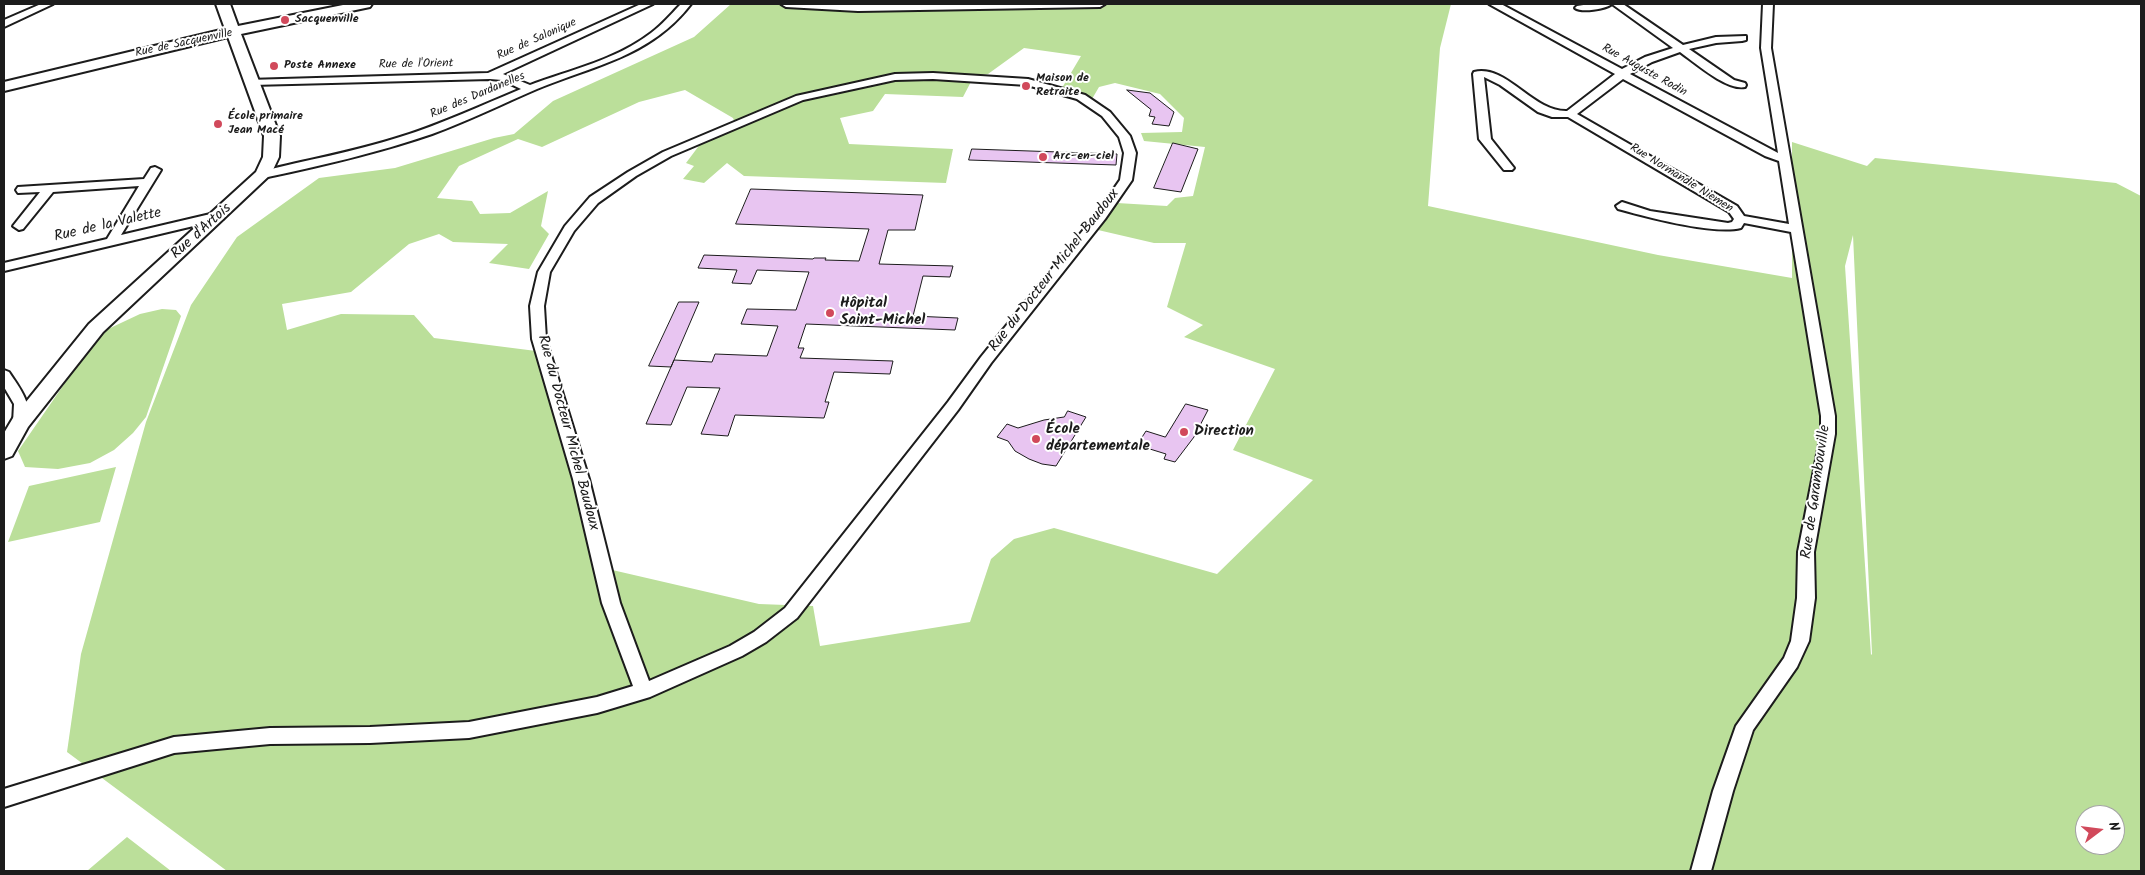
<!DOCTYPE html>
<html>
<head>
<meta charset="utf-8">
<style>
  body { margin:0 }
  #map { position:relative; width:2145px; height:875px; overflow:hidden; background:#fff; font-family:Kalam,sans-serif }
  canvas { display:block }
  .frame { position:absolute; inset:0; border:5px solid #1c1c1c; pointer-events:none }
  .north { position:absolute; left:2075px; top:805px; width:50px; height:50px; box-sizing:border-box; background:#fff; border:1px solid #a4a4a4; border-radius:50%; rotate:75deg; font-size:14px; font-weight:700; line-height:20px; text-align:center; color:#1c1c1c }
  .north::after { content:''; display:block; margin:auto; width:18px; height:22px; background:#d1495b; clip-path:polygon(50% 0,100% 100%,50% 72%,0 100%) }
</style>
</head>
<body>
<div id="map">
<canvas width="2145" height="875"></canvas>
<div class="frame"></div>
<div class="north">N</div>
</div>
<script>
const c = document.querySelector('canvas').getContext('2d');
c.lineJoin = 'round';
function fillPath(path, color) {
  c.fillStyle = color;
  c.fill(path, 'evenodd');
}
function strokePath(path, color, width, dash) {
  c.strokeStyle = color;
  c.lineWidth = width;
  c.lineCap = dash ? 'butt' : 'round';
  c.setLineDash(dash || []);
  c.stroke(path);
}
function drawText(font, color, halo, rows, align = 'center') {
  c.font = font + ' Kalam,sans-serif';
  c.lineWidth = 4;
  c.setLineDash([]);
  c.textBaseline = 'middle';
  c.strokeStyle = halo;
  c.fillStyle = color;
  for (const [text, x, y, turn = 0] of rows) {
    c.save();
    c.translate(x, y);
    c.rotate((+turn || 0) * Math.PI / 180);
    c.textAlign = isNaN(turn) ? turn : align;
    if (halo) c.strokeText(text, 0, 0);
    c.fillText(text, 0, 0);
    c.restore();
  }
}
fillPath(new Path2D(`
  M731,4H773L861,9L1042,5L1451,4L1440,48L1428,206L1658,255L1792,278V142L1867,166L1875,158L2116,183L2141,196V871H227L67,752L81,654L146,422L191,305L237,237L319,178L395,168L494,138L514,134L553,101L694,37ZM1024,48L1081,56L1062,88L1092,99L1099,87L1115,83L1160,94L1184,118L1182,132L1141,133L1144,141L1205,147L1193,196L1175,198L1167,206L1117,203L1098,230L1154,243H1186L1167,307L1203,325L1184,337L1275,369L1233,450L1313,480L1217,574L1054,528L1014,539L991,559L970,622L820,646L813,606L759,604L608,569L536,351L434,338L414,315L341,314L287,330L282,304L351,292L409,244L439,234L453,242L508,244L489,263L529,269L549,234L541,226L548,191L510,213L480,214L472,201L437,198L459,166L518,139L542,147L639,102L685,90L733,118L737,129L701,143L686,163L694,166L683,179L704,183L727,163L744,176L946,183L953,149L849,144L840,118L873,111L885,94L963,97L974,76L988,74ZM1853,235L1872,654L1871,655L1845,266ZM2085,815H2115V845H2085Z
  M162,309L176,310L181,316L146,417L133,433L114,450L90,463L58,469L25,467L18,451L87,351L106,330L140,314Z
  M116,467L100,522L8,542L29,486Z
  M127,837L171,871H87Z`), '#bbdf9a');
const building = new Path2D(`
  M1127,90L1150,93L1174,112L1169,126L1152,124L1155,117L1149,116L1151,110Z
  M1173,143L1198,149L1181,192L1154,188Z
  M972,149L1117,154L1116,165L969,160Z
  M751,189L923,195L915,230H888L879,264L953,266L950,277L923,276L913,316L958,318L955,330L806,324L798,348H804L800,358L893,361L890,374L834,372L825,402H829L824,418L735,415L728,436L701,434L720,388L687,387L671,425L646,424L674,360L712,362L715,354L767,356L778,326L741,324L747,309L796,310L809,272L757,270L751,284L732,283L737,270L698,268L704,255L813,259L814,258H826L825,260L859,261L869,229L736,224Z
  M679,302H699L671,367L649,366Z
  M1186,404L1208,410L1194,437L1175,462L1164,459L1166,454L1137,445L1146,431L1165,437Z
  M1068,411L1086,417L1056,466L1042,464L1029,459L1015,451L1008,441L997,437L1007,424L1018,428L1044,420L1064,417Z`);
fillPath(building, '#e8c5f1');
strokePath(building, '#1c1c1c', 1);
const street = new Path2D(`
  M41,4H53L4,27V20Z
  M641,4H653L503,74L530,85C570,70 616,60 651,33C662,25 671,14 681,4H691C650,57 595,65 537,89C502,104 468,121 432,134C377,153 320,166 263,178L257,174L259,172C306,160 354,152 400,137C442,124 480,106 521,89L502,80L490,79L252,85L248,84L247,82L248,80L488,73Z
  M781,4H1105L1100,7L858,11L786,7Z
  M1489,4H1501L1622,69L1645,57L1673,48L1612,4C1605,9 1582,13 1575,8L1577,6L1590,4H1623L1683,45L1716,37L1746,36V40L1742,41L1716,43L1689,49L1734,80L1745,83L1746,85L1745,87C1727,91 1694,62 1680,52L1652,62L1630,74L1778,153L1761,48L1763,4H1773L1771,48L1835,416V434L1814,552L1815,598L1809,641L1797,667L1753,730L1733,791L1711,871H1691L1713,791L1736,726L1784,658L1791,641L1797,598L1798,552L1821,434V416L1791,232L1744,223L1741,228C1713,235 1647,217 1618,209L1616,206L1622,202L1650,211L1728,223L1732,222L1734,219L1729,212L1568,117H1552L1538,112L1500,85L1484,77L1491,139L1514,168L1512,170H1504L1479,139L1473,74L1474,72C1507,64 1532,112 1567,111L1615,74ZM1623,79L1765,156L1779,161L1789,224L1744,216L1737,206L1577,114Z
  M933,73L1028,79L1085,95L1110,112L1130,136L1136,153L1132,180L1105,219L991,363L958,410L797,618L766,642L742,656L650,697L597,713L469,738L370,743L270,744L174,753L4,807V789L174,737L270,728L370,727L469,722L597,697L633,686L602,603L573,479L532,339L530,306L538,272L565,226L590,197L628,172L663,152L796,96L895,74ZM933,79L1027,85L1077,99L1102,116L1119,137L1124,153L1120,180L1097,213L981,357L948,402L785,608L754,632L730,646L649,681L620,603L589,479L546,339L544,306L550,272L574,231L598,203L636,176L671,156L803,100L895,80Z
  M155,167L161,170L121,235L219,212L223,213L225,216L223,219L4,271V263L107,239L139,186L53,192L23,229L19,230L13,226L40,192L18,193L16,190L18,187L144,179L151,168Z
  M4,370L9,372C19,387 36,408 25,427L20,428L15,427L13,423L14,404L4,387Z`);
const secondary = new Path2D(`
  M216,4H230L238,26L348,4H372L370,7L241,34L280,136L279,157L271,174L103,332L28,427L12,456L4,459V433L13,418L89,324L256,172L263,157L264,136L228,37L4,91V82L225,29Z`);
strokePath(street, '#1c1c1c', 4);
strokePath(secondary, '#1c1c1c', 4);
fillPath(street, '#fff');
fillPath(secondary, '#fff');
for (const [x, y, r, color] of [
  [285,20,5,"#d1495b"],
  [274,66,5,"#d1495b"],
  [1026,86,5,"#d1495b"],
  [218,124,5,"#d1495b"],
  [1043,157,5,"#d1495b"],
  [830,313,5,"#d1495b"],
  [1184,432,5,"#d1495b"],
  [1036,439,5,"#d1495b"]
]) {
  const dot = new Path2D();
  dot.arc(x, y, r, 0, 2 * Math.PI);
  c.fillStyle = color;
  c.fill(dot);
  strokePath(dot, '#fff', 2);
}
drawText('bold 12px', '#1c1c1c', '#fff', [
  ["Sacquenville",295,20],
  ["Poste Annexe",284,66],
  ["Maison de",1036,79],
  ["Retraite",1036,93],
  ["École primaire",228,117],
  ["Jean Macé",228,131],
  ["Arc-en-ciel",1053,157]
], 'left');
drawText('12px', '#1c1c1c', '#fff', [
  ["Rue de Salonique",537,40,-24],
  ["Rue de Sacquenville",184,44,-12],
  ["Rue de l'Orient",416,65,-1],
  ["Rue Auguste Rodin",1644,71,29],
  ["Rue des Dardanelles",478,96,-23],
  ["Rue Normandie Niemen",1681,179,32]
]);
drawText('15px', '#1c1c1c', '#fff', [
  ["Rue de la Valette",108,226,-13],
  ["Rue d'Artois",202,232,-42],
  ["Rue du Docteur Michel Baudoux",1055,271,-52],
  ["Rue du Docteur Michel Baudoux",567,433,75],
  ["Rue de Garambouville",1817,492,-82]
]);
drawText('bold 15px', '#1c1c1c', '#fff', [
  ["Hôpital",840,304],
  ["Saint-Michel",840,321],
  ["École",1046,430],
  ["départementale",1046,447],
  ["Direction",1194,432]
], 'left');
</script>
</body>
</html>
